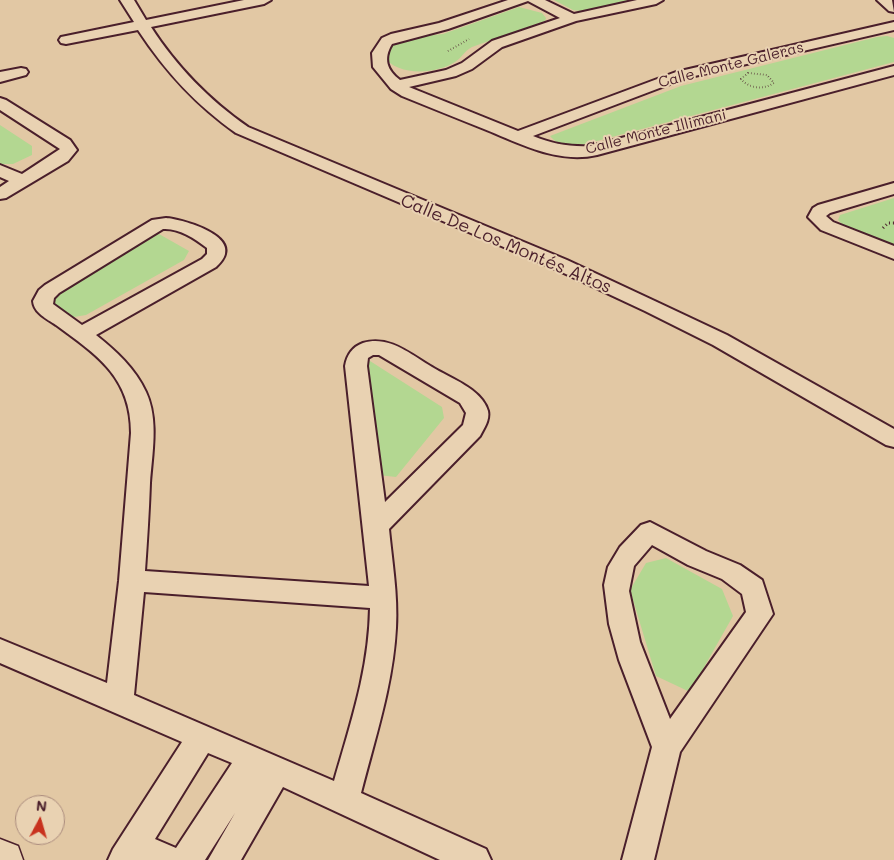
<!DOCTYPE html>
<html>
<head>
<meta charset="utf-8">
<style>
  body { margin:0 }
  #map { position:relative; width:894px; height:860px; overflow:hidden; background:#e2c8a4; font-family:Mali,sans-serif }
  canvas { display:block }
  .north { position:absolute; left:15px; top:795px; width:50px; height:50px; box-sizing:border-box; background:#e9d2b2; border:1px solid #a98a7c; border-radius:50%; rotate:6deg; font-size:14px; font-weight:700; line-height:20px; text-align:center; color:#4a1f2b }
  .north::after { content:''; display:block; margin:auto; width:18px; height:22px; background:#c8321e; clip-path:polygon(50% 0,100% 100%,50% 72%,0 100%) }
</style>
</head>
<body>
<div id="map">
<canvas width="894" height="860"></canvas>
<div class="north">N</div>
</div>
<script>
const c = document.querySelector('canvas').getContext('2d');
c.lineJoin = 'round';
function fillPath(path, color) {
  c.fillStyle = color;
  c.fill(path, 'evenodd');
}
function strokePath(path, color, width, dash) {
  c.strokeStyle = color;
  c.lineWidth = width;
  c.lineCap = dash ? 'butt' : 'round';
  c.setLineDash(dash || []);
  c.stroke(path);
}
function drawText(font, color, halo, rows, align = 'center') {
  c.font = font + ' Mali,sans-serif';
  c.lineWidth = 4;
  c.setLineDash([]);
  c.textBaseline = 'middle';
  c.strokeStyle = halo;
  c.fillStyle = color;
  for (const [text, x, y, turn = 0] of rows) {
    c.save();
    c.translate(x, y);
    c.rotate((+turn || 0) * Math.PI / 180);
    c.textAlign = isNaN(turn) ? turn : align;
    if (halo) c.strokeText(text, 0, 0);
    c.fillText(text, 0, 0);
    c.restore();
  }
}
fillPath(new Path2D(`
  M554,0H634L580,11L573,10Z
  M519,7L542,13L546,18L545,21L472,47C464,51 462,58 455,62C436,74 398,77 383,56L390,45L406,38L443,34Z
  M887,36L894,38V62L578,146C569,148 556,144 550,136L681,86L877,37Z
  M0,125L32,146V155L13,164H0Z
  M894,198V246L844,226L838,220L840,215Z
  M159,234L189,251L184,260L86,315L68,318L49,303L56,292L143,236Z
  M370,361L442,407L444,418L396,477L378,475L361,364Z
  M666,558L722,589L733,616L690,692L656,676L630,590L646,563Z`), '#b3d791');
const street = new Path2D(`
  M120,0H134L146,20L244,0H271L264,4L151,27C177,67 208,99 248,127L567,260L659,303L727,335L894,429V447L886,445L713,345L645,311L553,268L236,133C196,105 165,71 138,30L66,44L61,43L59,40L61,37L66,36L134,22Z
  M508,0H545L574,14L637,0H663L656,4L576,21L502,47L472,69L456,76L409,87L518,131L676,72L894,22V30L686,78L533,136C553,144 569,147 591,146L894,66V75L597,155C557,164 519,143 484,129C456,118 429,107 402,96L391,89L373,67L372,53L382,38L391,34L439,23ZM528,1L560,18L492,41L462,63L446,70L400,80C387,70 383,59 392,44L448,29Z
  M877,0H892L894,12L889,11Z
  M21,68L26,69L28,72L26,75L0,82V72Z
  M0,98L6,100L70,140L77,150L68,161L6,198L0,199V187L9,181L0,177V165L22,174L60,149L0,110Z
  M894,183V194L830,213L826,216L833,222L894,246V259L821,230L808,217L813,208L818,205Z
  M166,218C181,219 231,233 225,254C224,259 219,264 216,267L96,335C116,351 135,368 146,392C159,420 152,454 150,483C149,513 147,542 145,571L369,586L345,366C347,355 352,347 363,343C389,335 410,354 432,367C450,378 482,389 488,411C490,420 484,428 480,436L389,529C392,561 398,595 396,628C393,685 375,738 361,793L486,849L491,860H440L283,787L241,860H208L235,813L205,860H108L113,849L182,742L0,663V639L107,683L119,581L131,433C131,377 97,355 56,325C47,319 34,313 33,301L39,290L45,285L152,220ZM163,229C179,228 194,238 207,248V254L202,259L82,325L53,304L54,298L59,293ZM373,355H379L460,403L466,413L463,425L385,502L367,366L368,358ZM144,592L370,608C369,669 351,722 334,781L134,695ZM208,753L232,763L176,848L155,839Z
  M650,522L706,551L740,565L762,580L773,614L680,752L654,860H622L652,747L619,660L609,624L604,585L608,567L620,547L641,525ZM652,545L688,565L722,579L742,594L746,612L670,719L640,642L629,591L634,566Z`);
const secondary = new Path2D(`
  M0,839L18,846L23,860H0Z`);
strokePath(street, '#4a1f2b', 4);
strokePath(secondary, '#4a1f2b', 3);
strokePath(new Path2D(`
  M448,51L469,39
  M748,73L767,75L774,83C763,90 750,89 741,79Z`), '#4a1f2b', 2, [0.5, 2.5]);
strokePath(new Path2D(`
  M883,228L888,223H894`), '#4a1f2b', 3, [1, 3]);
fillPath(street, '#e9d2b2');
fillPath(secondary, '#e9d2b2');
drawText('15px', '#4a1f2b', '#e9d2b2', [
  ["Calle Monte Galeras",731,65,-14],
  ["Calle Monte Illimani",656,132,-14]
]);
drawText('18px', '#4a1f2b', '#e9d2b2', [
  ["Calle De Los Montés Altos",506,244,23]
]);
</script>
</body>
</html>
